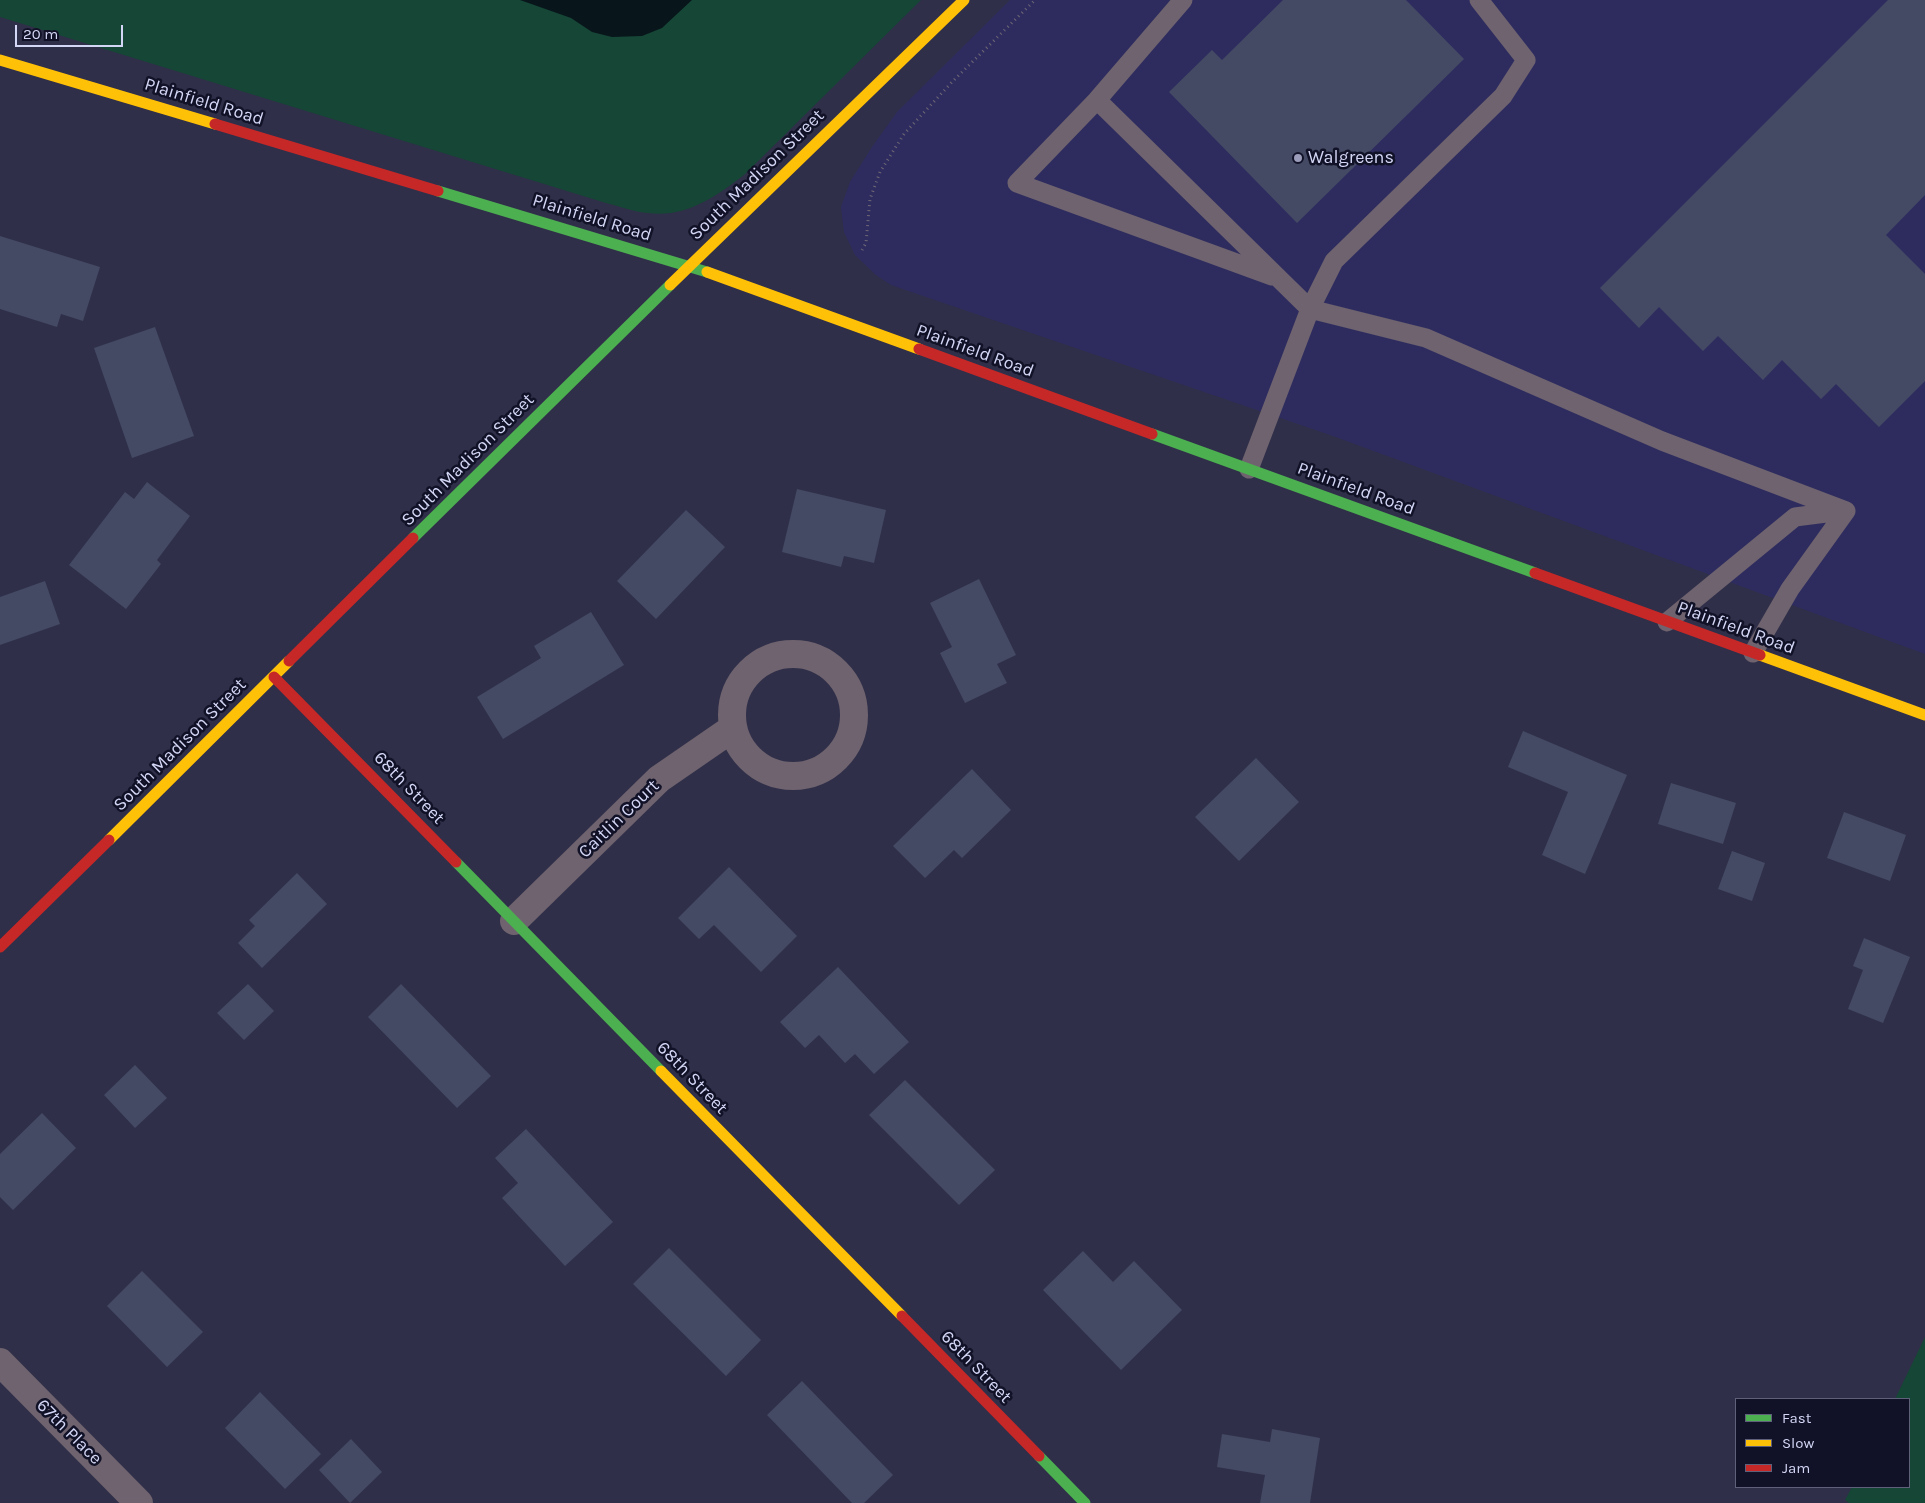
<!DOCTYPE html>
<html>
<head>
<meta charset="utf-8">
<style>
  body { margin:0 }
  #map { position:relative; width:1925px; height:1503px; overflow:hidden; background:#302f49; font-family:Karla,sans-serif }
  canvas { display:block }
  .legend { position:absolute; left:1735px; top:1398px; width:175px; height:90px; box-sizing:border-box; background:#111227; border:1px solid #5f6079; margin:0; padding:6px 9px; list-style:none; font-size:15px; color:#d3d6f5 }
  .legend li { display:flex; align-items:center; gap:10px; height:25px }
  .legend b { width:25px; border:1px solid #5f6079 }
  .scale { position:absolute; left:15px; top:25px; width:108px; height:22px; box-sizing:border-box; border:2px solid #d3d6f5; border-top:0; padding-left:6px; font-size:15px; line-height:18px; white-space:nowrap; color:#d3d6f5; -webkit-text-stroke:4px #111227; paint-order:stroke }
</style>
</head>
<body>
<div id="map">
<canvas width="1925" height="1503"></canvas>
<ul class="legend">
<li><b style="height:6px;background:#4caf50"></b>Fast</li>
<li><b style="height:6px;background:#ffc107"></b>Slow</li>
<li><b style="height:6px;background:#c62828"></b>Jam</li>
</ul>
<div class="scale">20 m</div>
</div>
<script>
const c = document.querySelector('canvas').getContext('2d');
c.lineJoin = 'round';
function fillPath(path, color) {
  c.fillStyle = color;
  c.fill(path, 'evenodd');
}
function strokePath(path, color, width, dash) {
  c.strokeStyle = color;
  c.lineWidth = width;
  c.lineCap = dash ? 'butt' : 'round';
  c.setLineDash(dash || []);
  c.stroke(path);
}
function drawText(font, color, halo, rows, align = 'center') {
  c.font = font + ' Karla,sans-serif';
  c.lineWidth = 5;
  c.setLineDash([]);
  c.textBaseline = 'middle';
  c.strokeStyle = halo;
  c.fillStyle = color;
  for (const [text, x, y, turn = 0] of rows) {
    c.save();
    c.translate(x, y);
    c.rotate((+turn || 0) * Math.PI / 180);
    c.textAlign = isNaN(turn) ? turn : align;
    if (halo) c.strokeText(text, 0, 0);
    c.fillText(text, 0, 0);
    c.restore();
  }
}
fillPath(new Path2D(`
  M1010,0H1925V654L1333,436L891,285L876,275L855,255L844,232L841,207L850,182L872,147L897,112Z`), '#2e2c5f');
fillPath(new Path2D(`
  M0,0H921L744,175C715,197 686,218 648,213C634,212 619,206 606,203L0,17Z
  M1925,1337V1503H1849L1845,1500L1852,1487H1909V1399H1895Z`), '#164636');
fillPath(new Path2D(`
  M520,0H692L662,28L642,36L612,37L592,32L571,18Z`), '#08161c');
fillPath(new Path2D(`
  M1283,0H1406L1464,59L1297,223L1169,92L1212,50L1222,60Z
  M1888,0H1925V195L1886,235L1925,274V381L1879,427L1836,384L1821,399L1782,360L1763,380L1718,336L1703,351L1659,307L1639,328L1600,288Z
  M0,236L100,267L83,321L61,314L57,327L0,309Z
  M155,327L194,436L132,458L94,348Z
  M147,482L190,516L157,560L161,564L126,609L69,565L125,492L134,499Z
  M797,489L886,510L874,563L844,556L841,567L782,552Z
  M686,510L725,547L656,619L617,581Z
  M979,579L1016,655L997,664L1007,683L965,703L940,653L952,647L930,603Z
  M45,581L60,624L0,645V597Z
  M591,612L624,665L503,739L477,697L541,658L534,646Z
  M1523,731L1627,775L1585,874L1542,855L1568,792L1508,767Z
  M1256,758L1299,802L1239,861L1195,817Z
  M972,769L1011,810L962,858L954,850L925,878L893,846Z
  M1671,783L1736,803L1723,844L1658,824Z
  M1844,812L1906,835L1890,881L1827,858Z
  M1732,851L1765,863L1752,901L1718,889Z
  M729,867L797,936L761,972L714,925L699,939L678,918Z
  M297,873L327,904L262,968L238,943L255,926L249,920Z
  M1864,938L1910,957L1883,1023L1848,1009L1863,970L1853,966Z
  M838,967L909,1042L874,1074L855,1054L845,1063L819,1035L805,1048L780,1022Z
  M248,984L274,1011L244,1040L217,1013Z
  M401,984L491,1076L457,1108L368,1017Z
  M135,1065L167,1098L135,1128L104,1095Z
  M905,1080L995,1170L959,1205L869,1115Z
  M42,1113L76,1148L13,1210L0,1197V1154Z
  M526,1129L613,1222L565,1266L502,1198L518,1183L495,1158Z
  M669,1248L761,1340L726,1376L633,1284Z
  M1083,1251L1113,1282L1134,1261L1182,1310L1121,1370L1043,1290Z
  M142,1271L203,1332L167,1367L107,1306Z
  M802,1381L893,1475L864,1503H852L767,1415Z
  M260,1392L321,1454L285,1489L225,1428Z
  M1272,1429L1320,1438L1310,1503H1260L1265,1475L1217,1467L1222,1434L1270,1442Z
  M351,1439L382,1472L350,1503L319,1470Z`), '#444a64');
strokePath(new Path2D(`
  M862,250L866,243L870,199L880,172L904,134L952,82L1035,0`), '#6f6875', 3, [1, 4]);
strokePath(new Path2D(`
  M1183,0L1097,100L1310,309L1334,261L1503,96L1526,60L1479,0
  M1097,100L1017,183L1272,276
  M1249,469L1310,309L1426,338L1662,441L1846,511
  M1667,622L1795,517L1842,511
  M1753,653L1790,589L1846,511`), '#6e636e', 19);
strokePath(new Path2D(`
  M732 715a61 61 0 1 1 122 0a61 61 0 1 1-122 0Z
  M514,921L659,779L733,728
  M0,1362L139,1503`), '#6e636e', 28);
strokePath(new Path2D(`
  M438,191L707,272
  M1152,434L1535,573
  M413,538L670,285
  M456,862L661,1071
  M1039,1456L1085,1503`), '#4caf50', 11);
strokePath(new Path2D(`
  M0,60L215,124
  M707,272L919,349
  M670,285L964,0
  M1760,655L1925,715
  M109,840L289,661
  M661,1071L902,1316`), '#ffc107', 11);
strokePath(new Path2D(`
  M215,124L438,191
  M919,349L1152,434
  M1535,573L1760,655
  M289,661L413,538
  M274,677L456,862
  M0,947L109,840
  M902,1316L1039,1456`), '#c62828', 11);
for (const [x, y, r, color] of [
  [1298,158,5,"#9a9cb9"]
]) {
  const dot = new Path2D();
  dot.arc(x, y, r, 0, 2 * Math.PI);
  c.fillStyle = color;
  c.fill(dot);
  strokePath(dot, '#111227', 2);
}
drawText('18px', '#d3d6f5', '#111227', [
  ["Plainfield Road",204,102,17],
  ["South Madison Street",757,175,-44],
  ["Plainfield Road",592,218,17],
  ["Plainfield Road",975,351,20],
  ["South Madison Street",468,460,-45],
  ["Plainfield Road",1356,489,20],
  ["Plainfield Road",1736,628,20],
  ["South Madison Street",180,745,-45],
  ["68th Street",409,788,46],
  ["Caitlin Court",619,819,-44],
  ["68th Street",692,1078,46],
  ["68th Street",976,1367,46],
  ["67th Place",69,1432,45]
]);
drawText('18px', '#d3d6f5', '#111227', [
  ["Walgreens",1308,158]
], 'left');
</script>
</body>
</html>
